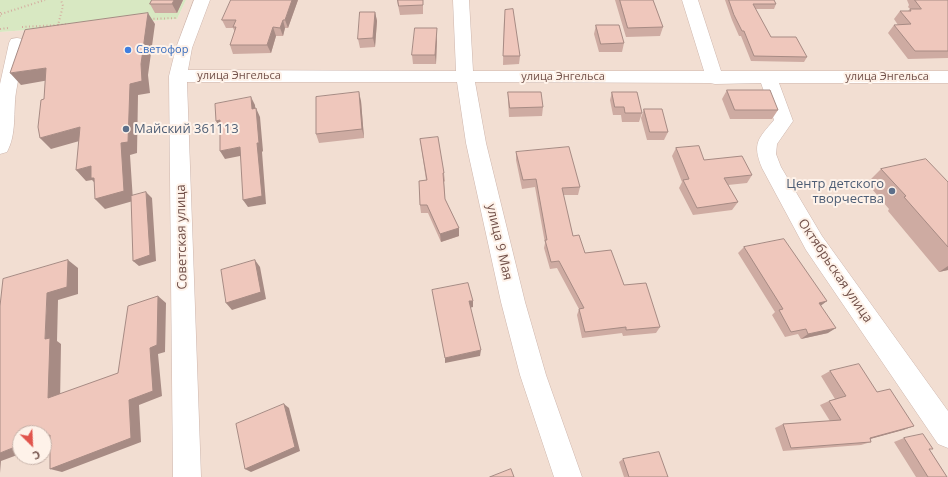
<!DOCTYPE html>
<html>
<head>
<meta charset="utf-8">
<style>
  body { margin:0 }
  #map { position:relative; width:948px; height:477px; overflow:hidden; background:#fbeee3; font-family:"Open Sans",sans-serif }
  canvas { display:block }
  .north { position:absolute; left:12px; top:425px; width:40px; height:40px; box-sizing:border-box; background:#fef2e9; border:1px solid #c6b2a9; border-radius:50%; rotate:156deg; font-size:11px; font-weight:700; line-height:16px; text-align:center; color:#72514a }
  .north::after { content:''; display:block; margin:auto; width:14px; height:18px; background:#e1544c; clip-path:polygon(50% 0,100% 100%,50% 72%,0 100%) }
</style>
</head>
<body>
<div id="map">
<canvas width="948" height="477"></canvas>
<div class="north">С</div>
</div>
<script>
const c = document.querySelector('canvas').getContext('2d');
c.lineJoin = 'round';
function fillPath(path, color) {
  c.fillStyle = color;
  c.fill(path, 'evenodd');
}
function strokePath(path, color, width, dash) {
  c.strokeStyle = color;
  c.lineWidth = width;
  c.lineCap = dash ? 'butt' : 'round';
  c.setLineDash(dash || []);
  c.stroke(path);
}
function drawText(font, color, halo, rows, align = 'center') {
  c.font = font + ' "Open Sans",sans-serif';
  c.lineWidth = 4;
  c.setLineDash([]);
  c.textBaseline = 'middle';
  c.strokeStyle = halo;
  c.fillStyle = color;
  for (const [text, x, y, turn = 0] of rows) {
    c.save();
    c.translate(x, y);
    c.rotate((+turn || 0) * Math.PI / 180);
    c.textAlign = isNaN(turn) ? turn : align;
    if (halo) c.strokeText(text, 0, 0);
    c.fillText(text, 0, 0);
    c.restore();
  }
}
fillPath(new Path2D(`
  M186,0H948V477H0V32L177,19ZM20,433H44V457H20Z`), '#f2ded2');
fillPath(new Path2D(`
  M0,0H186L177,19L0,32Z`), '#d8e8c2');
const minor = new Path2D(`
  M194,0H210L192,48L188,70L456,71L453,0H469L473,71H704L682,0H698L721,71H948V83H779L793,121L777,144L776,154L781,167L822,236L948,411V448L938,444L806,250L762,168C752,143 758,139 774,120L761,83L715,84L710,83L475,82L486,143L525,302L546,375L582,477H554L520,375L501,302L466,143L457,82H187L201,477H173L169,76L176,48Z
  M17,38L23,39L25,43C22,59 19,75 16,92C13,111 17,134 7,152L0,154V84L9,43L11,39Z`);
strokePath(minor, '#ceb6ad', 1);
strokePath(new Path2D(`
  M0,12V19
  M1,14L45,0
  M150,19L177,18
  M58,25L69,24
  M22,27L58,25L63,6L61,0
  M0,29L9,28`), '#d4ab9f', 2, [1, 2.5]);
fillPath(minor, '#fff');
fillPath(new Path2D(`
  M152,0H183L177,13H155L150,4Z
  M298,0L288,28H285L283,36H276L271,53L233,54L230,45L235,32L233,28H226L222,20Z
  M397,0H423V14L400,15Z
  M615,0H653L663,27L660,36L626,37Z
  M725,0H774L776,4L774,9H755L771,37L807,57L804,62L751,61L741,36H739L732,20Z
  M907,0H948V58L908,59L888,33L894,25H898L894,19L900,11H908L910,9L908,7L909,5Z
  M375,12L377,21L375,47L360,48L358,39Z
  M504,19L520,56L519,64L503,65Z
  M596,25L624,43L622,52H599L594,34Z
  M437,37L436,64H413L412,55Z
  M727,90L778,110L772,119H730L722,99Z
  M508,92L543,107L542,116L509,117L508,101Z
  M612,92L642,113L639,122H622L621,115H613L610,100Z
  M361,101L364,138L319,143L316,134Z
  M644,109L668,132L664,140H647L641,118Z
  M420,139L444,173L445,181L444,182L445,199L459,228V236L441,242L428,213H421L420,205L426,180Z
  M676,148L704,160L752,175L747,183L728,185L738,202L732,210L693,215L679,188L682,182L672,156Z
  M516,152L580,187L578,195H563L573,236L585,253L624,285L660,327L656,333L623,336L622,333L582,338L577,315L579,309L557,268L550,269L544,248L545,243L535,187L522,189L516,160Z
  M881,169L948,182V270L939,272L888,211L889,209L867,183Z
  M744,247L827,301L821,305L828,333L801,339L798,334L785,337L772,315L775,312L738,253Z
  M830,371L877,392L914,426L903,430L870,439L871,442L861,445L783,451L775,428L783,424L830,421L820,405L829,401L835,399L821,376Z
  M904,438L929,449L947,477H916L894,442Z
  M623,459L668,477H624L619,462Z`), '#ceaba2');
fillPath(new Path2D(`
  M174,0H183L177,13L172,4Z
  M292,0H298L288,28L285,20Z
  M375,12L377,21L375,47L373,38Z
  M148,13L155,24L148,75L150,93L138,95L137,153L130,155L133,201L105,209L95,199L121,143L130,84Z
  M283,20L285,28L283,36L280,28Z
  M273,27L276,36L271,53L267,45Z
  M437,28V37L436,64L435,55Z
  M46,68L55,79L21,85L10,73Z
  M359,92L361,101L364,138L362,129Z
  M251,97L255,105L256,118L252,109Z
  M256,108L260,117L263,151L262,152L266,204L248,207L243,200L257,143Z
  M220,120L221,130L216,121Z
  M80,127L90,138L51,149L40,138Z
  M240,147L245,155L225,159L220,151Z
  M91,166L101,189L92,180L86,181L76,170Z
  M146,192L152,198L156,261L139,266L133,261Z
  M459,228V236L441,242L440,234Z
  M68,260L78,268V294L58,300L57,341L61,344L60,403L48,398L45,339L47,293Z
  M255,260L260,267L266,299L232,310L226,303Z
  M948,266V270L939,272Z
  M158,296L166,303L165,352L158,354L162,396L139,405L141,442L62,472L50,469L129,400L150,348Z
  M469,301H473V307L469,308Z
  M827,301L819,307V303Z
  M836,328L828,333L801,339L808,334Z
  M481,350L480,356L445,363V358Z
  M284,404L289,408L300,451L251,472L245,469Z
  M914,426L903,430L859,442L870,438Z
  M50,435L63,439L44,446V437Z
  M20,445V454L1,461L0,473V453Z`), '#a78b84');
const building = new Path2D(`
  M152,0H174L172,4H150Z
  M231,0H292L285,20H283L280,28L273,27L267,45H230L236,27H233L236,20H222Z
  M398,0H423V5L399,6Z
  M620,0H653L663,27L628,28Z
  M729,0H774L776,4H753L771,37H796L807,57L754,56L744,31H742L734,15Z
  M915,0H948V51H915L894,25L911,24L900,11H911L910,9H921Z
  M513,9L520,56H503L505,10Z
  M360,12H375L373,38L358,39Z
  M148,13L141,64L142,81L130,84L128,142L121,143L124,191L95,199L94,178H91V166L76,170L80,127L40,138L38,127L41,100L44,99L46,68L10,73L25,30Z
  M596,25H619L624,43L601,44Z
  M415,28H437L435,55H412Z
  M727,90H770L778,110H735Z
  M359,92L362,129L316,134V97Z
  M508,92H541L543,107L510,108Z
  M612,92H637L642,113H625L624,107H615Z
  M251,97L252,109L256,108L259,143H257L262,196L243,200L240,147L220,151V120L216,121L215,104Z
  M644,109H662L668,132H650Z
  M438,137L444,173H443L445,199L459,228L440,234L427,205H420L419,181L427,180L420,139Z
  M699,146L704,160L742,156L752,175L724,178L738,202L697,208L683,180L689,179L676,148Z
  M569,147L580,187L562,188L573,236L579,235L585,253L611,250L624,285L646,283L660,327L626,330V327L585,332L579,309L584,308L559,261L551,262L545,240H547L536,179L523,180L516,152Z
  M926,159L948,182V247L904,197L906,196L881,169Z
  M146,192L150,255L133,261L131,196Z
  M784,239L827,301L819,303L836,328L808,334L806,329L791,332L779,310L783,309L744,247Z
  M68,260L67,287L47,293L45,339L50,338L48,398L118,373L128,306L158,296L157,345L150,348L153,391L129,400L131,438L50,469V435L44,437V433H20V445L0,453V306L3,279Z
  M255,260L261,292L226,303L221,270Z
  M468,283L473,301H469L481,350L445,358L432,290Z
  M859,364L877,392L890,389L914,426L870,438L871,442L791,448L783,424L841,420L829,401L846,396L830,371Z
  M284,404L295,447L245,469L236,424Z
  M923,434L933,449H929L947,477H928L904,438Z
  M659,452L668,477H629L623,459Z
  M511,469L514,477H490Z`);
fillPath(building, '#efc7bc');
strokePath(building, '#a78b84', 1);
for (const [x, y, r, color] of [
  [128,50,4,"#3f7fe0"],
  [126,129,4,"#5c6f8a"],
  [892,191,4,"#5c6f8a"]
]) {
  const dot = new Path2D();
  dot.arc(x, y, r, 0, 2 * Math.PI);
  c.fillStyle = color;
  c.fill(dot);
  strokePath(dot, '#fef2e9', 1.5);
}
drawText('11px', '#366cbe', '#fef2e9', [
  ["Светофор",136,50]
], 'left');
drawText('11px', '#72514a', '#fef2e9', [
  ["улица Энгельса",239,76],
  ["улица Энгельса",563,77],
  ["улица Энгельса",887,77]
]);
drawText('13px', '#4e5e75', '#fef2e9', [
  ["Майский 361113",134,129],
  ["Центр детского",884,184,"right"],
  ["творчества",884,199,"right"]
], 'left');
drawText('13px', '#72514a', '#fef2e9', [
  ["Советская улица",182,237,-91],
  ["улица 9 Мая",499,242,77],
  ["Октябрьская улица",835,271,56]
]);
</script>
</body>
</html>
